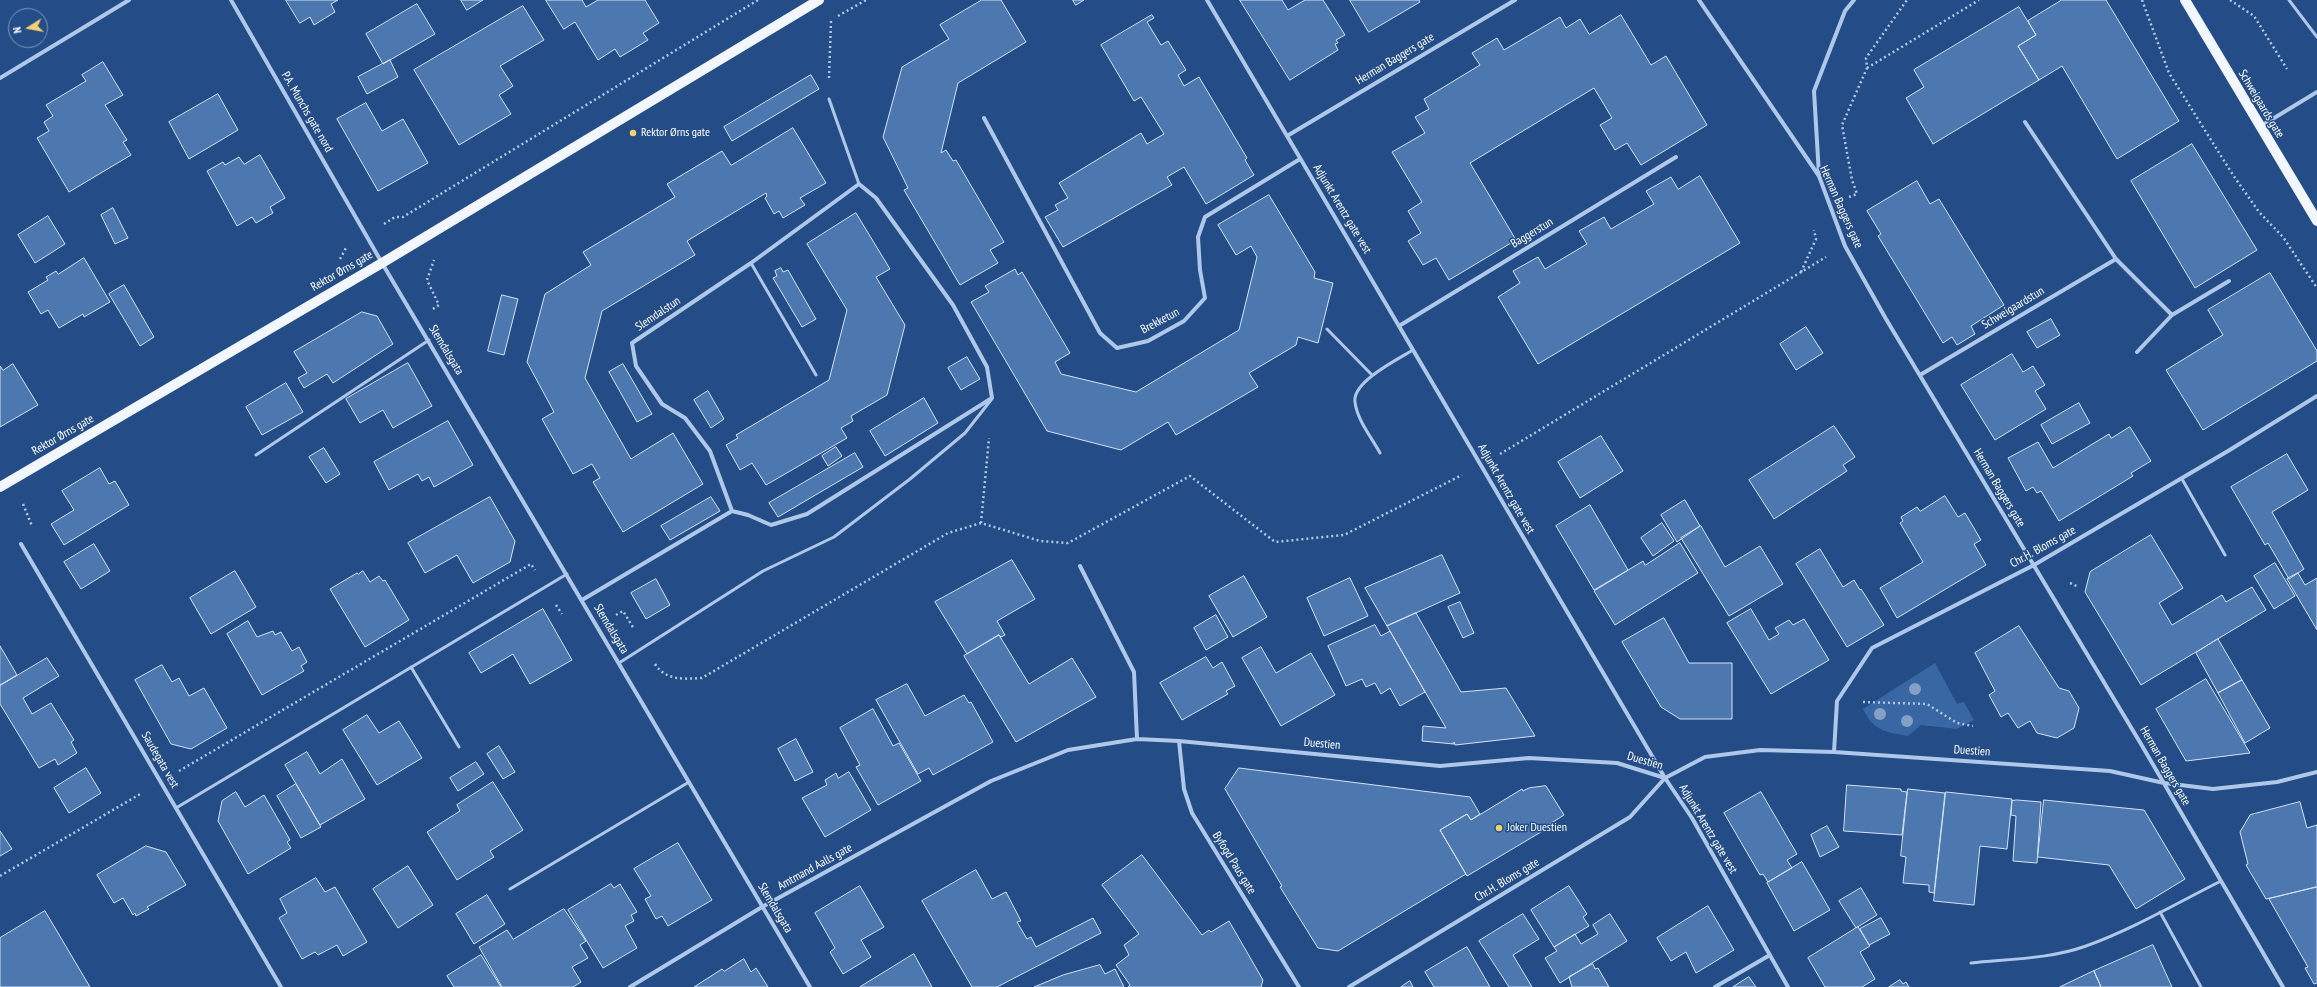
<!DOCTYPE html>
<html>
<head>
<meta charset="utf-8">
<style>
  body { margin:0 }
  #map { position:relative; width:2317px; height:987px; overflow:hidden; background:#244d87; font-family:"PT Sans Narrow",sans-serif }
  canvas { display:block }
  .north { position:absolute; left:8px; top:8px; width:40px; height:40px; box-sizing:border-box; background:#244d87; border:1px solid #7c94b7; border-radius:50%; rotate:259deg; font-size:11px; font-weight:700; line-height:16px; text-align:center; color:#fff }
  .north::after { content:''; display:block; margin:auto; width:14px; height:18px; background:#f4d072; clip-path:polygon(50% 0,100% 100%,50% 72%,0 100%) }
</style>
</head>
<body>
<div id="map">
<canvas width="2317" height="987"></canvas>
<div class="north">N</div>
</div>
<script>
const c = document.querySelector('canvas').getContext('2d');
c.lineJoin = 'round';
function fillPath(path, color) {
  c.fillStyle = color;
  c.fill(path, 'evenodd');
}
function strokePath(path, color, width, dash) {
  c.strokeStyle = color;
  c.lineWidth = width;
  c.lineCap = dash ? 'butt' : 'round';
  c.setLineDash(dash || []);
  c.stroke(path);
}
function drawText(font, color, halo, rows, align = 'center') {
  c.font = font + ' "PT Sans Narrow",sans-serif';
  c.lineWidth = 3;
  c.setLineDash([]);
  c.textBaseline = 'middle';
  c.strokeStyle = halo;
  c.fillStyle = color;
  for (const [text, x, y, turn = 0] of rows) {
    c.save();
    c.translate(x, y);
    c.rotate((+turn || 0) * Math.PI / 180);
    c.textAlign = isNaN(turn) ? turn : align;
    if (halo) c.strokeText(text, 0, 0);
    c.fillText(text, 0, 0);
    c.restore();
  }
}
fillPath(new Path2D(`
  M1935,663L1957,704L1964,702L1974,720L1957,729L1921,725L1908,736C1886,732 1873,731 1863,709Z`), '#3867a4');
const building = new Path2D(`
  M286,0H338L331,4L335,12L314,25L310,17L300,23Z
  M461,0H483L467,10Z
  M546,0H582L586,7L598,0H645L659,23L643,33L648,40L620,57L615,49L598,60L575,22L564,29Z
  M982,0H1001L1026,42L958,83L941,153L946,150L953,161L956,160L1004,242L990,250L998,263L960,285L904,190L908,188L883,137L902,67L949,39L940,25Z
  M1073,0H1084L1076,5Z
  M1240,0H1282L1288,10L1305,0H1323L1345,35L1336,40L1338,43L1335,44L1338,50L1290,80Z
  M1350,0H1419L1420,2L1369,32Z
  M2062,0H2106L2179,121L2117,159L2062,66L2039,80L2018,46L2036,35L2028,21Z
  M417,4L435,34L383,64L366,34Z
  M523,6L544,40L500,66L513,86L499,95L511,114L459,145L414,70Z
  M2019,7L2036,35L2018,46L2039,80L1933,144L1906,98L1924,87L1914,70Z
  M1152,15L1154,18L1147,22L1161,45L1168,41L1186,70L1178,75L1184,86L1199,77L1247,158L1245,160L1254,175L1206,204L1184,167L1167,177L1172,185L1063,247L1045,217L1058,210L1055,205L1068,198L1059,183L1141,133L1147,144L1164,134L1141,97L1134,101L1101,45Z
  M1621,15L1651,65L1666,56L1707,125L1641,165L1627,143L1615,150L1600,125L1612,118L1594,88L1470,163L1516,240L1449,280L1436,258L1423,265L1408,241L1421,233L1408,211L1422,202L1392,152L1425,133L1415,117L1429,109L1424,99L1480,65L1472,53L1497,38L1504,50L1560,17L1566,28L1580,19L1589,34Z
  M390,60L398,77L367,94L358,77Z
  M103,62L123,95L105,105L127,140L123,142L131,155L69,192L37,138L49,131L44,122L53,116L46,105L86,81L82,75Z
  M811,75L819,89L732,141L724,127Z
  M218,94L238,130L189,159L169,122Z
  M366,103L382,131L403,119L428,163L378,191L337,119Z
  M793,128L826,183L800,198L805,205L783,218L779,211L774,214L765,198L767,196L766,193L687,241L695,255L602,311L585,378L631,459L673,433L703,484L623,532L593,482L600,478L592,464L573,474L542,419L554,412L527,362L545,294L591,265L583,252L675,197L667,184L722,151L731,165Z
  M2192,144L2257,250L2195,288L2131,181Z
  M260,155L285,198L270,207L273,213L256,223L252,217L237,226L207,171L223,162L225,165L239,157L244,164Z
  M1700,176L1740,243L1538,364L1498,297L1520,283L1513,271L1538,257L1545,269L1587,244L1579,231L1604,217L1611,229L1654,204L1646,191L1671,177L1678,189Z
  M1917,181L1930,204L1939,199L2004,305L1971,326L1975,334L1957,345L1952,337L1943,343L1878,236L1881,234L1867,211Z
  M1269,195L1315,272L1314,278L1333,283L1318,343L1298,337L1296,345L1249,373L1258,387L1176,435L1168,422L1121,450L1047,431L971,302L989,292L985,286L1015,269L1018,275L1022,272L1070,353L1055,362L1061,374L1136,392L1239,330L1257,257L1251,246L1236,255L1218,225Z
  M113,208L128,238L115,244L101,215Z
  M856,213L890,269L876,277L905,325L887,395L851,416L853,421L841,428L847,438L766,485L752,463L740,470L726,445L738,438L736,435L829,380L847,310L807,244Z
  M48,216L65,244L35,263L18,235Z
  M84,258L110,302L84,317L83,314L59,328L48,310L41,314L28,292L48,280L46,277L56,271L58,274Z
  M781,268L783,272L788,270L816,319L802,327L773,278L777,276L775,271Z
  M2270,273L2317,351V361L2203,430L2166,370L2223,335L2208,310Z
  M124,285L154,337L140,346L109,294Z
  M502,295L518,299L504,355L488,351Z
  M362,312L377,316L393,344L333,383L327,374L304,388L298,378L307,373L294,352Z
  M2051,319L2060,335L2037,348L2027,332Z
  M1806,327L1823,353L1796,370L1780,344Z
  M2012,354L2023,372L2033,366L2045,385L2035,391L2046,409L1995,440L1961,385Z
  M967,357L980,379L961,390L948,368Z
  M408,363L432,406L393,428L383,410L360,423L346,399Z
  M13,364L38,405L0,427V366L3,370Z
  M623,364L652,414L637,422L609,372Z
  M286,383L303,412L262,435L246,407Z
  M708,391L724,419L711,428L694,400Z
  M924,398L938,423L885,456L870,431Z
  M2079,403L2090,423L2052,444L2041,425Z
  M448,421L473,465L434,487L429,477L422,481L418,474L389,490L374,462Z
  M1834,426L1855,457L1843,465L1847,471L1774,519L1749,480Z
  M2130,427L2151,461L2131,473L2133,476L2059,521L2041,491L2037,493L2033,487L2026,491L2008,458L2038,442L2053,468L2109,434L2111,438Z
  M1601,436L1623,471L1580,498L1558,462Z
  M836,447L842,456L828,466L822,456Z
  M324,448L340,474L326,483L309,457Z
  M855,453L863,467L778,517L769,503Z
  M2287,454L2308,490L2272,512L2304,569L2289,579L2268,543L2265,545L2231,487Z
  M100,468L109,484L115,481L129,505L64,545L51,524L74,510L62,491Z
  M1945,496L1958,517L1965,513L1981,540L1974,544L1986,565L1897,618L1880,588L1923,562L1900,523L1903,521L1901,517L1917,507L1920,511Z
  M490,497L515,541L510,562L473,583L457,555L425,573L408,543Z
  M711,497L720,511L670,540L661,526Z
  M1685,500L1700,526L1677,542L1661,515Z
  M1590,505L1628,570L1594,590L1556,526Z
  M1662,523L1674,541L1653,556L1641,538Z
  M1701,526L1725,567L1760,546L1783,584L1729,616L1681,538Z
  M2151,535L2183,588L2159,603L2172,625L2222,595L2226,602L2252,587L2266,610L2141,685L2085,592L2090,572Z
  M1680,543L1698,573L1615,625L1594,591L1643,561L1645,565Z
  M94,544L110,571L81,589L64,562Z
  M1820,549L1843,587L1854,580L1860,590L1861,589L1884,625L1847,647L1796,564Z
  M1442,555L1460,593L1387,626L1365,588Z
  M1012,560L1035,599L997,621L1005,635L1001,637L999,635L967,654L935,602Z
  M2275,563L2295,596L2274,609L2254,576Z
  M235,571L256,607L211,634L190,598Z
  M363,571L370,582L379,576L383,581L385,580L409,620L365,647L330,589L357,573L358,574Z
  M2298,573L2305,585L2317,578V630L2287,579Z
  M1244,576L1267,617L1233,637L1209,596Z
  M1350,578L1368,616L1324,636L1307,598Z
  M656,579L670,605L646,619L631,593Z
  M1460,602L1474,633L1463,638L1448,607Z
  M543,609L572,660L530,684L513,654L481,673L469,653Z
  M1751,609L1769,640L1779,634L1775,628L1789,620L1793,625L1804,619L1829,660L1771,694L1727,623Z
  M1416,613L1461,692L1506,688L1535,736L1455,745L1454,742V744L1422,741L1423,726L1446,728L1387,626Z
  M1216,615L1228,637L1206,650L1194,628Z
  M1664,618L1689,663H1732V719H1680L1661,707L1622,642Z
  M248,621L257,637L273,631L275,635L281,632L292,651L299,647L307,662L301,666L304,671L262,695L227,634Z
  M1375,625L1381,636L1390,631L1425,692L1400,706L1390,688L1381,694L1375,683L1366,687L1362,679L1346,686L1328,646Z
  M2019,626L2059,688L2069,691L2079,708L2074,728L2057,738L2037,733L2030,721L2018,728L2008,713L2001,717L1989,695L1995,691L1975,653Z
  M999,635L1029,684L1072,658L1096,697L1016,742L964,656Z
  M2218,639L2242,680L2218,693L2196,653Z
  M0,646L17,675L0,685Z
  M1261,647L1276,673L1311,653L1335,695L1281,726L1242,658Z
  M1206,657L1213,668L1222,662L1235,686L1226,691L1228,694L1182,720L1160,683Z
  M47,658L59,676L23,698L32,714L51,703L74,740L71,742L77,753L58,765L55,759L39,768L0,704V686Z
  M162,665L172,682L179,678L189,696L204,688L227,728L191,749L171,744L135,680Z
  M2206,679L2250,753L2186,761L2156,709Z
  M2242,680L2270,728L2245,743L2218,693Z
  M907,684L925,716L964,695L969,703L971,702L993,742L933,775L929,768L918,774L876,700Z
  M873,709L893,746L899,743L921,781L878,805L856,767L860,765L840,728Z
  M367,715L379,733L399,721L422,758L377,785L343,730Z
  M796,739L813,772L795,781L778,749Z
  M499,746L515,772L503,779L487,754Z
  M307,752L320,774L342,759L365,799L320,825L285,765Z
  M476,762L484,774L458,791L450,778Z
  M86,768L101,793L69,813L54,788Z
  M1239,768L1470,797L1480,814L1471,820L1467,814L1440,830L1466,874L1338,951L1318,948L1280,887L1282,886L1225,789Z
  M849,772L871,810L825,837L802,798L827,785L825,780L836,773L838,778Z
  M493,782L523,830L490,851L494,857L457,880L427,832L460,811L457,805Z
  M296,784L321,827L301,838L277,796Z
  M1847,785L1901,789V791L1907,792L1902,835L1844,831Z
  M1546,786L1564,815L1545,827L1546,829L1467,876L1440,830L1467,814L1471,820L1522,789L1523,791L1529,788Z
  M1908,789L1945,793L1934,893L1929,892V885L1903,883L1906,857L1901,856Z
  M236,792L245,807L264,795L290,840L287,842L291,848L248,874L218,821L222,801Z
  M1761,792L1797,854L1787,860L1792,868L1768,882L1763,874L1760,875L1724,813Z
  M1946,792L2012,799L2007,849L1980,846L1974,905L1934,901Z
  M2017,800L2041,802L2037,863L2013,861L2016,816L2011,815L2012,801Z
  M2044,800L2144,810L2185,879L2136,909L2109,865L2038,857Z
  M2300,802L2307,828L2317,825V887L2266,899L2246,865L2248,864L2240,832L2250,815Z
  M1827,826L1839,847L1820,857L1811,835Z
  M0,831L12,849L0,856Z
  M678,843L712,900L668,926L662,916L656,919L645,899L651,896L634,869Z
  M146,846L166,852L186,885L147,907L149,909L136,916L135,913L133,915L123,898L114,903L97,875Z
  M1142,855L1202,935L1209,930L1211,932L1229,921L1263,980L1261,987H1128L1130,985L1116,965L1129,955L1124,945L1139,934L1102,885Z
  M1802,862L1830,910L1794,931L1767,883Z
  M408,866L433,905L398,928L373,889Z
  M976,870L992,899L1006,892L1021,921L1017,922L1027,939L1031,937L1036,947L1093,918L1101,933L997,987H972L922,901Z
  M316,878L325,892L335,887L367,942L343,956L337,945L318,955L315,952L302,959L279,918L287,913L280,899Z
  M611,884L614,888L620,884L637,912L631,915L634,921L625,926L637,948L603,968L568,910Z
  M860,886L884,927L861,940L871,957L843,974L830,952L835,948L815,913Z
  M1569,886L1587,914L1583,917L1589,926L1554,947L1531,910Z
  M2317,887V983L2314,984L2305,968L2308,967L2269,899Z
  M1861,888L1877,915L1856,928L1839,901Z
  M487,895L505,924L474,944L456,914Z
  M1708,906L1734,950L1696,973L1686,952L1671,961L1657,938Z
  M564,909L586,941L580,945L588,958L572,967L581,982L573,987H502L479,947L507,930L513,939Z
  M45,911L90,987H0V938Z
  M1523,914L1539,939L1513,955L1532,987H1509L1479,941Z
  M1610,914L1627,941L1560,983L1545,958L1557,951L1554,947L1575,934L1581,944L1598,934L1593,925Z
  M1881,918L1890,934L1869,945L1860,929Z
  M1858,927L1870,946L1860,952L1875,979L1862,987H1825L1808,958Z
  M2153,945L2172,987H2101L2094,971Z
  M1467,947L1490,987H1434L1425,972Z
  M914,954L932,987H860Z
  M481,955L501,987H454L447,976Z
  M744,959L751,972L756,968L768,987H694L722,969L724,971Z
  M1593,964L1595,969L1598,968L1609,987H1572L1569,977Z
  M1100,965L1105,974L1115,969L1124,987H1034L1063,975Z
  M2094,971L2101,987H2060Z
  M1749,977L1756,987H1733Z
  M1900,980L1903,984L1906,982L1909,987H1889Z
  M1410,981L1413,987H1401Z`);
fillPath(building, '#4c77af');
strokePath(building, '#d3e3f7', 1);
strokePath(new Path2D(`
  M2142,0L2169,73L2233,175L2259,212L2283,237L2317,288
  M2230,0L2254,16L2287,69
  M838,16L866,0
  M1867,68L1979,0
  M829,78L831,21
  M1849,197L1857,194L1852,180L1842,125L1867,68L1866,58L1907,0
  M384,224L395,217H403L758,0
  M340,259L347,246
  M1801,272L1816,239L1814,230
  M433,309L439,305L427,280L434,260
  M1500,454L1826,257
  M23,504L32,526
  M981,523L989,438
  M2070,583L2079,587
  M556,605L562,614
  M616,615L623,611L634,629
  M655,664C666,681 684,679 702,678L948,533L981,523L1040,541L1068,543L1190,476L1275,542L1344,535L1462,475
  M1863,702L1927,704L1957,723L1973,726
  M179,771L531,564L535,570
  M0,876L142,793`), '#afc8e9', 2.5, [2, 3]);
strokePath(new Path2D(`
  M2289,0L2317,37
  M829,99L859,184
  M751,263L816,375
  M1327,329L1372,375
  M1380,453C1372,438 1357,420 1355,402C1352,382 1398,359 1413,350
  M256,455L429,340
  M2182,479L2225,555
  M619,663L763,571L834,537L910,479L965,433L991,400
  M411,667L459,747
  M176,808L567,574
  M510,889L689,782
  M2160,912L2201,987
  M1971,963C2009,959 2050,959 2086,946C2133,929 2177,903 2221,881`), '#afc8e9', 3);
strokePath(new Path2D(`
  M231,0L382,263L810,987
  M1207,0L1665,778L1692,818L1788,987
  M1699,0L1819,176L1845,246L1886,319L2141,744L2283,987
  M0,78L129,0
  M984,118L1100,333L1117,348L1148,341L1184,321L1205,298L1200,270L1198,237L1205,217L1300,159
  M2025,122L2116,259L2172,315
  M2261,126L2317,92
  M1287,136L1515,0
  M1819,175L1814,91L1845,11L1854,0
  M1399,326L1676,157
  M2137,352L2172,315L2229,281
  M1920,375L2116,259
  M21,544L281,987
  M1080,566L1134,672L1137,739
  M582,600L732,511L748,515L771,525L807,514L992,398L987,367L953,305L876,198L859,184L751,263L632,343L636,366L662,404L685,418L710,451L732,511
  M1179,741L1184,789L1192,813L1299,987
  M1834,752L1837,701L1872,648L2034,565L2228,451L2317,396
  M630,987L762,907L991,781L1068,750L1137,739L1179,741L1440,766L1529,758L1617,763L1665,778L1705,757L1760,750L1834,752L2110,771L2164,783L2213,789L2277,782L2317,772
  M1349,987L1630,817L1665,778
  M1715,987L1770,955`), '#afc8e9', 4);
strokePath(new Path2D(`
  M2185,0L2317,221
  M0,487L382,263L819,0`), '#f2f6fe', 10);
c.fillStyle = '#84a0c5';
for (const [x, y] of [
  [1915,689],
  [1880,714],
  [1907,721]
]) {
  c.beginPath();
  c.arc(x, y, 6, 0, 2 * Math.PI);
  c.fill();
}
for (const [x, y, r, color] of [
  [633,133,4,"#f4d072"],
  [1499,828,4,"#f4d072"]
]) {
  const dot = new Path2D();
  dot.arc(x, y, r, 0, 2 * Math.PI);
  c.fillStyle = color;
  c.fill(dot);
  strokePath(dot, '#244d87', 1.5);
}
drawText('12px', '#fff', '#244d87', [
  ["Herman Baggers gate",1395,59,-31],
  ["Schweigaards gate",2261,104,59],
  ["P.A. Munchs gate nord",307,112,60],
  ["Herman Baggers gate",1841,207,66],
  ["Adjunkt Arentz gate vest",1342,209,59],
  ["Baggerstun",1532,233,-31],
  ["Rektor Ørns gate",342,271,-30],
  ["Schweigaardstun",2013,308,-31],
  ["Slemdalstun",658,314,-34],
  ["Brekketun",1160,321,-28],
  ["Slemdalsgata",446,350,59],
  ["Rektor Ørns gate",63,435,-30],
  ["Herman Baggers gate",1999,488,59],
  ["Adjunkt Arentz gate vest",1506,489,60],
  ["Chr.H. Bloms gate",2043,547,-29],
  ["Slemdalsgata",611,629,59],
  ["Duestien",1322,744,5],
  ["Duestien",1972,751,4],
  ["Saudegata vest",160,760,60],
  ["Duestien",1645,761,16],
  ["Herman Baggers gate",2165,766,60],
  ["Adjunkt Arentz gate vest",1708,829,59],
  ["Byfogd Paus gate",1234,863,58],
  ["Amtmand Aalls gate",815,867,-29],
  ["Chr.H. Bloms gate",1507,880,-31],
  ["Slemdalsgata",775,908,59]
]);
drawText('12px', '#fff', '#244d87', [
  ["Rektor Ørns gate",641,133],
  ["Joker Duestien",1507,828]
], 'left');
</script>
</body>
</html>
